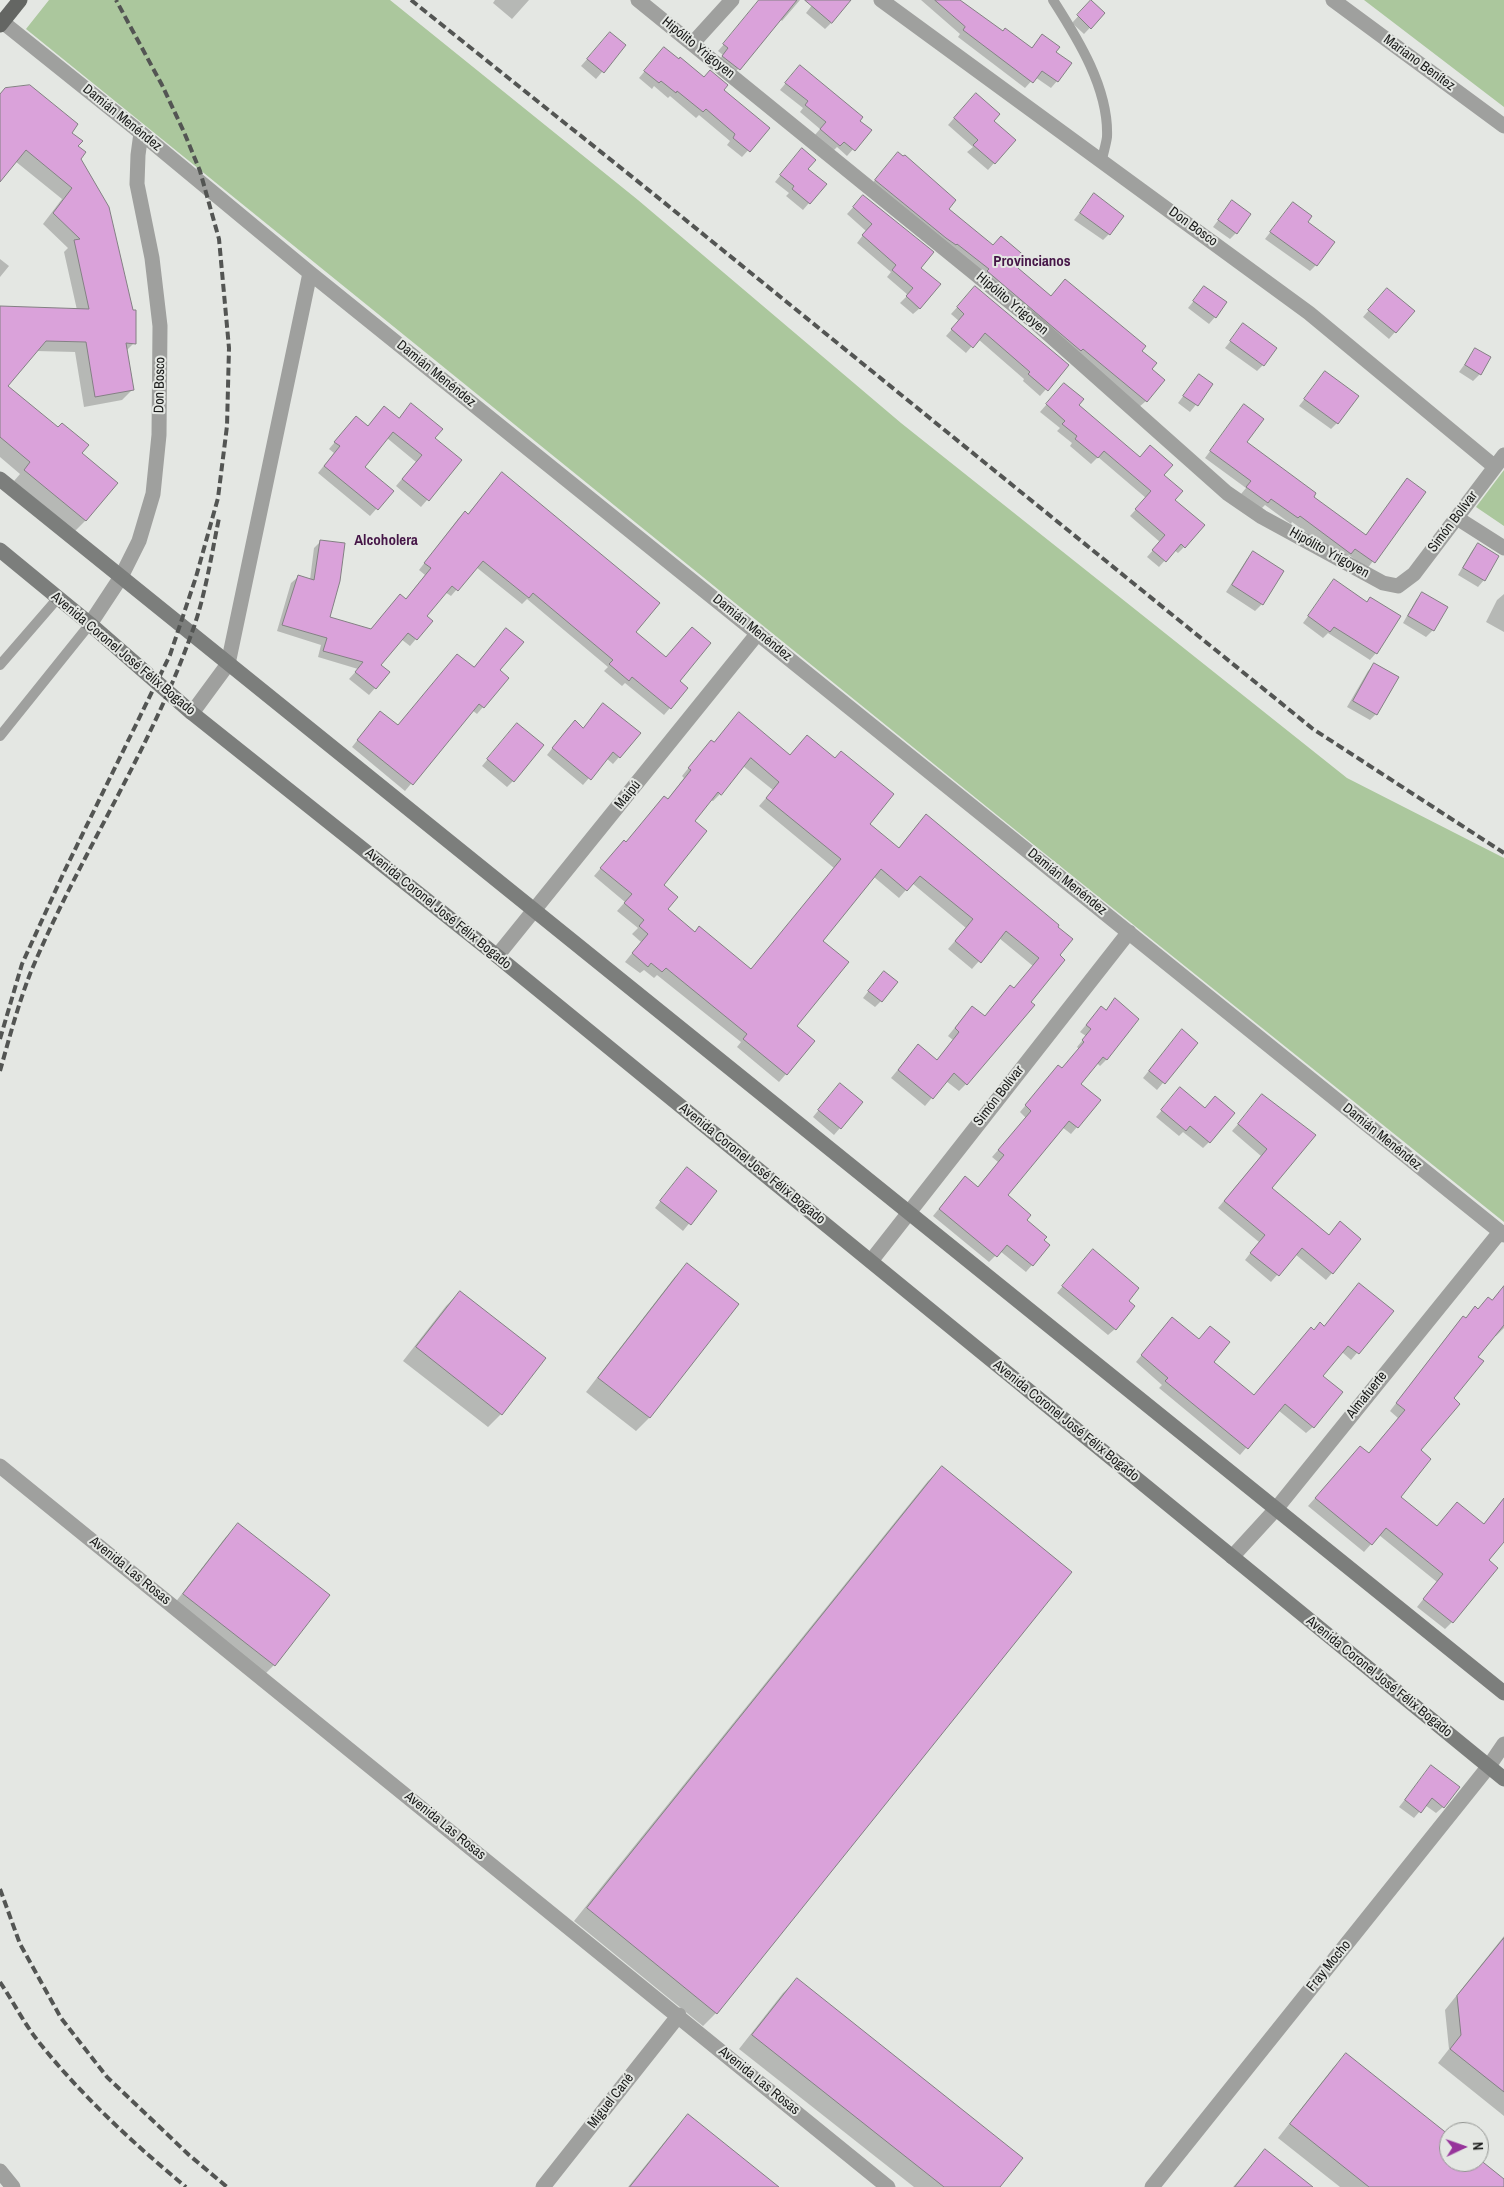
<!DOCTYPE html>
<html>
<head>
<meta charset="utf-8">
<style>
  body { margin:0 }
  #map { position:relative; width:1504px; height:2187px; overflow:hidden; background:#e4e7e3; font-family:"Archivo Narrow",sans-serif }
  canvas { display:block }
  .north { position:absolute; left:1439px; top:2122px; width:50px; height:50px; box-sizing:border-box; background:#e4e7e3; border:1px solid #939592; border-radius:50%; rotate:87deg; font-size:14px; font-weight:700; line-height:20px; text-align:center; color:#191a19 }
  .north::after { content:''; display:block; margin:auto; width:18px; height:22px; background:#97349b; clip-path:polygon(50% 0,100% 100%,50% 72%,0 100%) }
</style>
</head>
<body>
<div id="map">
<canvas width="1504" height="2187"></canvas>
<div class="north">N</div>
</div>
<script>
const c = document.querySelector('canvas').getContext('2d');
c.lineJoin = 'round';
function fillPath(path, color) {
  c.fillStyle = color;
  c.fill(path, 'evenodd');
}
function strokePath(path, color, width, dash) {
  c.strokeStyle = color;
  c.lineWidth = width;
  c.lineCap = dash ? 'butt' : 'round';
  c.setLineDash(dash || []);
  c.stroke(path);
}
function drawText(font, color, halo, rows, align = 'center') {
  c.font = font + ' "Archivo Narrow",sans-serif';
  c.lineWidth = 4;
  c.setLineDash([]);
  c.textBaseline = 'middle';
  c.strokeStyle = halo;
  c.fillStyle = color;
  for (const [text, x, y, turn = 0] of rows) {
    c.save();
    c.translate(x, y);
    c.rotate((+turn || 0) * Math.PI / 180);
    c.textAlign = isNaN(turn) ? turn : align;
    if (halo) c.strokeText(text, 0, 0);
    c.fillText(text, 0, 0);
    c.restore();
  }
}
fillPath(new Path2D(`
  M49,0H390L638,200L901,423L1347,778L1504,858V1222L1029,841L26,29Z
  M1364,0H1504V107Z
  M1504,470V526L1476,507Z`), '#abc79d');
fillPath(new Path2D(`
  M495,0H529L512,19L493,3Z
  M763,0H800L782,21L780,19L732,76L716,63L723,55L718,51Z
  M816,0H835L832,22L825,29L806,13Z
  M921,0H958L1003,32L1031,49L1043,35L1054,52L1057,81L1051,88L1035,77L1025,88L958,37L960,34Z
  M1092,1L1104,13L1084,34L1072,23Z
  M610,33L624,46L596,79L581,66Z
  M658,55L704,78L722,90L768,128L742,157L727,145L730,141L699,115L696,118L670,96L668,98L654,86L652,89L639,78Z
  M794,73L870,130L847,156L837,147L832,152L814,136L820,129L800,112L803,108L780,90Z
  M0,95L70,133L77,147L134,343L126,351L133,389L122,400L84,407L75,352L36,351L7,386L80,454L86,520L75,531L14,481L20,474L0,457V332L77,310L64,252L68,248L43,224L62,199L15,161L0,178Z
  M969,101L1014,140L988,170L967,152L973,147L948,125Z
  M795,157L807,169L825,184L803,210L786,196L789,193L775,182Z
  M892,160L1051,297L1150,370L1146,401L1139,407L869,187Z
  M1094,195L1109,234L1103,240L1074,220Z
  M1232,202L1236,233L1230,239L1213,227Z
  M857,203L919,268L920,308L913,314L900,303L908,295L887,277L891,272L857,243L866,231L847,214Z
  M1293,203L1306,223L1316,265L1310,271L1265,239Z
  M0,259L9,266L0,277Z
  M1205,287L1215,317L1209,324L1188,308Z
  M969,294L1067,365L1040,396L1023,381L1024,379L978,339L966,353L946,336L959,321L951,314Z
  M1381,296L1413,311L1389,339L1363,317Z
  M1243,325L1263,365L1257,371L1225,348Z
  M1475,350L1480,374L1473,381L1459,372Z
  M1325,373L1337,423L1331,429L1299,406Z
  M1199,375L1212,385L1190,412L1178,403Z
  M1058,391L1162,476L1174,501L1184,547L1178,553L1174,550L1159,567L1147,557L1160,542L1130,516L1146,498L1098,457L1091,464L1070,446L1072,443L1057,431L1060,428L1040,412Z
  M1244,405L1246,443L1312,497L1365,536L1407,480L1424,492L1367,569L1349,555L1344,560L1292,522L1291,524L1265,505L1261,509L1241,494L1246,488L1205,458Z
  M378,414L398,419L434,438L461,460L421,507L396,486L416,462L387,438L363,467L392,491L370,516L318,473L334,453L329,449L356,417L367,427Z
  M502,474L634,632L687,688L664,715L625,683L622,686L604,671L608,667L527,599L522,604L476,567L451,596L445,592L425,617L431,621L410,646L401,639L379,665L388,673L369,695L349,679L358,669L318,657L321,645L277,631L291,583L298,577L310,580L314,548L321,541L328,618L370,630L400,595L405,600L425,575L419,570L458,519L465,513L467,515Z
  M1478,544L1484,580L1478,587L1458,575L1472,551Z
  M1253,553L1283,571L1262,604L1255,611L1226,592L1247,559Z
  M1334,581L1366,603L1370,599L1376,653L1370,660L1328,633L1323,638L1303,623Z
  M1422,594L1433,630L1426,637L1403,623L1416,600Z
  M1504,594V632L1486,622L1497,600Z
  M506,629L499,671L483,707L477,714L472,710L405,791L352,747L374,719L397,727L473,668Z
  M1375,664L1376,714L1370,720L1347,707L1368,671Z
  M568,728L583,729L639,734L613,764L606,758L583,785L547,755Z
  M511,731L513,781L507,787L482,766Z
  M807,736L868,824L898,849L919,823L1071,939L966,1084L959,1091L946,1081L925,1106L891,1078L911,1054L936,1061L953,1040L948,1036L965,1015L984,1017L1003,994L1014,989L1033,966L999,938L972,969L948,949L966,928L912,883L899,898L874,877L821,941L796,1026L786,1074L779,1082L737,1047L741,1042L657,975L654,978L644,970L640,973L625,962L641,942L632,934L638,928L617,911L625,902L594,876L617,849L626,843L657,805L664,797L667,800L684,778L682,776L704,749L790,756ZM743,766L773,790L759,806L834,868L751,970L694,933L666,910L662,885L693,821L710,800L713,801L720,794Z
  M878,979L881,1001L875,1007L863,998Z
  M1109,1007L1138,1019L1106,1060L1100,1066L1097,1063L1080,1084L1077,1127L1071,1134L1062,1127L1006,1195L1025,1220L1049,1245L1026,1272L1000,1251L989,1262L933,1216L959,1184L977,1188L998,1162L992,1157L1026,1118L1020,1112L1052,1073L1062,1070L1079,1049L1077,1047L1086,1036L1080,1032L1095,1014L1105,1011Z
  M1176,1037L1196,1043L1157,1090L1143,1078Z
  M1180,1089L1209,1142L1203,1148L1183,1132L1179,1136L1156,1117Z
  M834,1091L840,1128L834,1135L813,1117Z
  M1262,1096L1271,1188L1332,1273L1326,1280L1295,1254L1271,1282L1245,1260L1259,1242L1218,1208L1261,1156L1232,1131Z
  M681,1175L715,1191L683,1231L655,1208Z
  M1087,1257L1127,1301L1115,1329L1108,1335L1057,1293Z
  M687,1265L737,1304L649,1418L636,1431L586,1392L674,1278Z
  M460,1292L501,1414L488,1427L403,1361L446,1306Z
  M1504,1293V1328L1496,1336L1494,1335L1476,1357L1419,1451L1399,1497L1436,1528L1457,1504L1483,1525L1504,1498V1540L1487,1560L1452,1622L1445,1629L1417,1607L1437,1582L1379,1535L1364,1552L1308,1506L1353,1455L1368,1454L1384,1435L1398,1418L1390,1411L1456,1325L1463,1318L1465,1319Z
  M1392,1311L1351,1360L1342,1352L1322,1376L1313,1427L1306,1433L1278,1410L1240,1455L1159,1388L1162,1385L1136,1362L1166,1325L1253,1396L1313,1331Z
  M942,1468L716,2013L703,2026L574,1921L928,1481Z
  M238,1525L274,1665L261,1678L171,1608L225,1538Z
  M1431,1766L1443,1807L1436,1813L1425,1805L1414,1818L1399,1807Z
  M1504,1936V2116L1438,2063L1449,2049L1445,2010Z
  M797,1980L999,2187H914L739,2049L783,1993Z
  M1346,2055L1449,2137V2162L1479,2161L1504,2181V2187H1340L1278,2138L1333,2068Z
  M688,2116L777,2187H628L675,2129Z
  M1265,2150L1311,2187H1233Z`), '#0003');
const building = new Path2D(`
  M759,0H797L740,70L722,56L728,48L723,44Z
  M805,0H851L832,23Z
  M935,0H960L1003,31L1005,28L1032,48L1042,34L1060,47L1056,52L1072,63L1058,82L1042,71L1033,83L963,30L965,27Z
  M1091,0L1105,13L1091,29L1077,15Z
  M610,32L626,45L604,73L587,59Z
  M664,47L679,59L680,57L704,77L710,70L728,85L724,90L770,128L750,152L733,138L735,134L706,109L703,112L677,91L676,93L661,81L659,83L644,71Z
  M800,65L863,117L860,121L872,130L855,151L844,142L840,146L820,129L826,122L805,105L808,101L785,83Z
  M30,85L78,124L72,133L83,141L78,146L86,152L81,159L109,207L133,310H136V344L126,343L134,390L95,397L86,342L46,341L8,386L58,427L62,423L89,445L82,453L118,483L86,521L24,470L30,462L0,437V306L89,309L74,240L80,239L53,213L72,188L26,150L0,182V94L5,88Z
  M976,93L1000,114L994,121L1016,140L995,164L973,145L978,140L954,118Z
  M802,148L816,160L808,169L827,184L810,204L792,189L794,186L780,175Z
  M898,152L903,156L905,155L956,200L949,209L993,245L1001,236L1027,258L1018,268L1051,296L1065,279L1146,346L1142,351L1157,363L1152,369L1165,380L1147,402L1083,349L1081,351L987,271L989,269L957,244L956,245L946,238L875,180Z
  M1094,193L1124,216L1110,235L1080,213Z
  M863,195L934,252L921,268L941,284L920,309L906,296L913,288L892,270L896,265L862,235L872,224L853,207Z
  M1232,200L1251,214L1237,234L1218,220Z
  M1293,202L1312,216L1308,222L1335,242L1317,266L1270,232Z
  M975,286L1069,365L1048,391L1028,374L1030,372L985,333L973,348L951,329L964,314L957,307Z
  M1204,286L1227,302L1216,318L1193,301Z
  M1387,288L1415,311L1396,333L1368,310Z
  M1243,323L1277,348L1264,366L1230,341Z
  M1475,348L1491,357L1481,375L1465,365Z
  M1325,371L1359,396L1338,424L1304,399Z
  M1199,374L1213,384L1198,406L1183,396Z
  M1064,383L1084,399L1079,405L1140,457L1150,445L1173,465L1164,475L1183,491L1175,500L1205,525L1185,548L1181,544L1166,562L1152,550L1165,535L1135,509L1151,491L1104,451L1098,458L1075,439L1077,436L1062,424L1065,421L1046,404Z
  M411,403L443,429L435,438L462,460L429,501L402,479L422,455L393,432L365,467L394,491L378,510L324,466L340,446L334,442L356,416L368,426L384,406L399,418Z
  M1244,404L1264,419L1247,442L1316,493L1314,497L1366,535L1407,478L1426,492L1375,563L1355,549L1351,554L1300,516L1298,518L1271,499L1268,503L1246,487L1251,481L1210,451Z
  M502,472L660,603L636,632L666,657L692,627L711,643L680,681L688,688L671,709L632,677L629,681L609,664L613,660L533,593L529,598L483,561L458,591L452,586L427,616L433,621L417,640L408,633L381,665L390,672L376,689L355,672L363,662L323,651L327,638L282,625L298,575L314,580L320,540L345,543L340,581L330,617L371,629L400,594L406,599L431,568L424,563L465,511L468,514Z
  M1478,543L1499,556L1485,581L1463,568Z
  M1253,551L1284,571L1263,605L1232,585Z
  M1334,579L1367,602L1370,597L1401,616L1377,654L1334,627L1330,632L1308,616Z
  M1422,592L1448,607L1434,631L1408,616Z
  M506,628L524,642L500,670L509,678L484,708L479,704L413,785L357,740L380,711L398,725L457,654L474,667Z
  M1374,663L1399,677L1377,715L1353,701Z
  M603,703L641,733L620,758L613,752L591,780L552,748L575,720L583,728Z
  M739,712L790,755L807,735L835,758L841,751L894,794L870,824L899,848L926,814L1059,925L1058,927L1073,939L1060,955L1065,960L1031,1002L1035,1005L967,1085L954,1073L933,1099L898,1070L918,1044L937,1060L959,1032L955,1028L972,1006L985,1016L1010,985L1014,988L1039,958L1006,931L981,963L955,941L973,919L920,876L907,891L881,869L823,941L849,962L797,1026L815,1041L787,1075L743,1039L747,1034L666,968L662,972L651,963L648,967L632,953L648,934L639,926L644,920L624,903L632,894L600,868L624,840L626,842L664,796L668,799L691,770L688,768L711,740L714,742ZM751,758L779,782L766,798L841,859L751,969L699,926L695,932L668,909L678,897L664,885L707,831L695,821L718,792L721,795Z
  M517,723L544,745L514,782L487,759Z
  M884,971L898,982L882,1002L868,991Z
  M1115,998L1139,1019L1107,1060L1103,1057L1081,1084L1101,1100L1078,1128L1069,1121L1008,1195L1031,1215L1027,1220L1047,1237L1044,1240L1050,1245L1033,1266L1007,1245L997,1257L939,1209L965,1176L978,1187L1004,1155L998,1150L1031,1111L1025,1105L1058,1065L1062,1068L1084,1042L1082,1040L1091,1029L1086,1025L1101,1006L1106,1010Z
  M1182,1029L1198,1043L1165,1084L1149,1071Z
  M840,1083L863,1102L841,1129L818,1110Z
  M1180,1087L1205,1108L1215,1096L1235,1113L1210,1143L1190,1126L1186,1131L1161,1110Z
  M1262,1094L1316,1135L1272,1188L1329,1235L1340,1221L1361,1239L1333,1274L1302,1248L1279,1276L1250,1253L1265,1235L1224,1201L1267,1149L1238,1124Z
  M687,1167L717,1191L691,1225L660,1201Z
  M1093,1249L1139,1288L1129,1301L1135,1306L1116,1330L1062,1286Z
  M687,1263L739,1304L650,1418L598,1378Z
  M1359,1283L1394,1311L1359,1354L1348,1346L1323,1376L1343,1392L1314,1428L1285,1404L1248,1449L1165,1381L1168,1378L1141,1355L1172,1317L1199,1339L1210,1326L1230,1342L1214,1362L1254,1395L1311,1327L1314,1330L1320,1322L1324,1326Z
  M1504,1286V1325L1478,1357L1484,1361L1454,1398L1460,1404L1421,1450L1431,1459L1401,1497L1437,1526L1457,1502L1484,1524L1504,1498V1542L1489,1560L1498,1568L1453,1623L1423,1599L1443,1574L1386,1528L1372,1545L1315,1498L1360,1446L1369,1453L1405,1410L1396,1403L1463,1316L1466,1318L1475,1306L1478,1309L1488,1297L1492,1300Z
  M460,1291L546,1358L502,1415L416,1347Z
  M942,1466L1072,1572L717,2014L587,1908Z
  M238,1523L330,1595L275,1666L183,1594Z
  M1431,1765L1460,1787L1444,1808L1432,1798L1421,1813L1405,1800Z
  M1504,1938V2092L1450,2049L1461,2035L1457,1996Z
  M797,1978L1023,2158L1000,2187H944L752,2035Z
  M1346,2053L1449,2135V2162H1479V2159L1504,2179V2187H1369L1290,2124Z
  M688,2114L779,2187H630Z
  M1265,2149L1313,2187H1235Z`);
fillPath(building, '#daa2da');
strokePath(building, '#838083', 1);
strokePath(new Path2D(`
  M1053,0C1078,39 1109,89 1107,137C1106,145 1103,153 1102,160
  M0,665L58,598
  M0,736L90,624`), '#9fa09e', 10);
strokePath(new Path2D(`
  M638,0L1037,324L1227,493L1262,517L1383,583L1398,586L1414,574L1504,455
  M881,0L1309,313L1495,467
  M1333,0L1504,126
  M0,20L141,133L310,273L1504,1235
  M692,44L732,0
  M1457,518L1504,548
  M90,624L121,577L139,541L153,494L159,435L160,326L152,258L137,184L138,155L141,133
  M192,713L228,664L310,273
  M497,956L758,633
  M871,1261L1129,932
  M0,1466L888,2187
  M1232,1557L1276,1509L1500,1232
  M0,2171L13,2187
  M543,2187L679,2015
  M1152,2187L1489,1766L1504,1744`), '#9fa09e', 15);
strokePath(new Path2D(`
  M0,479L1504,1693
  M0,550L90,624L192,713L497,956L1504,1779`), '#7c7e7c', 15);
strokePath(new Path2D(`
  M0,25L20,0`), '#646663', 15);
strokePath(new Path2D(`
  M411,0L661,200L1313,729L1504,853
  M0,1039L22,964L64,872L170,655L196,577L218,498L227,426L229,348L219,239L200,171L184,132L162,85L116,0
  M0,1071C9,1039 18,1005 30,974C78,858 149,753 191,635C205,598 211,557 219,518
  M0,1889L20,1944L61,2018L107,2077L189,2155L227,2187
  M0,1982C14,2003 26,2027 42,2046C84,2098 135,2145 186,2187`), '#535553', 4, [8, 4]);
drawText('14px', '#191a19', '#e4e7e3', [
  ["Hipólito Yrigoyen",698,48,39],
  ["Mariano Benítez",1419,63,36],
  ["Damián Menéndez",122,118,39],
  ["Don Bosco",1193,227,36],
  ["Hipólito Yrigoyen",1012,304,40],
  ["Damián Menéndez",436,374,39],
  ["Don Bosco",160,385,-89],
  ["Simón Bolívar",1453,522,-53],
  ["Hipólito Yrigoyen",1329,553,29],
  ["Damián Menéndez",752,628,39],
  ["Avenida Coronel José Félix Bogado",123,654,40],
  ["Maipú",628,795,-51],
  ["Damián Menéndez",1067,882,39],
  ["Avenida Coronel José Félix Bogado",438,909,39],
  ["Simón Bolívar",999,1096,-52],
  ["Damián Menéndez",1382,1137,39],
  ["Avenida Coronel José Félix Bogado",752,1164,39],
  ["Almafuerte",1367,1395,-51],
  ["Avenida Coronel José Félix Bogado",1066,1421,39],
  ["Avenida Las Rosas",130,1571,39],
  ["Avenida Coronel José Félix Bogado",1379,1677,39],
  ["Avenida Las Rosas",445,1826,39],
  ["Fray Mocho",1329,1966,-51],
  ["Avenida Las Rosas",759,2081,39],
  ["Miguel Cané",611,2101,-52]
]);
drawText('bold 15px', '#451647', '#e4e7e3', [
  ["Provincianos",1032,262],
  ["Alcoholera",386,541]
]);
</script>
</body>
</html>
